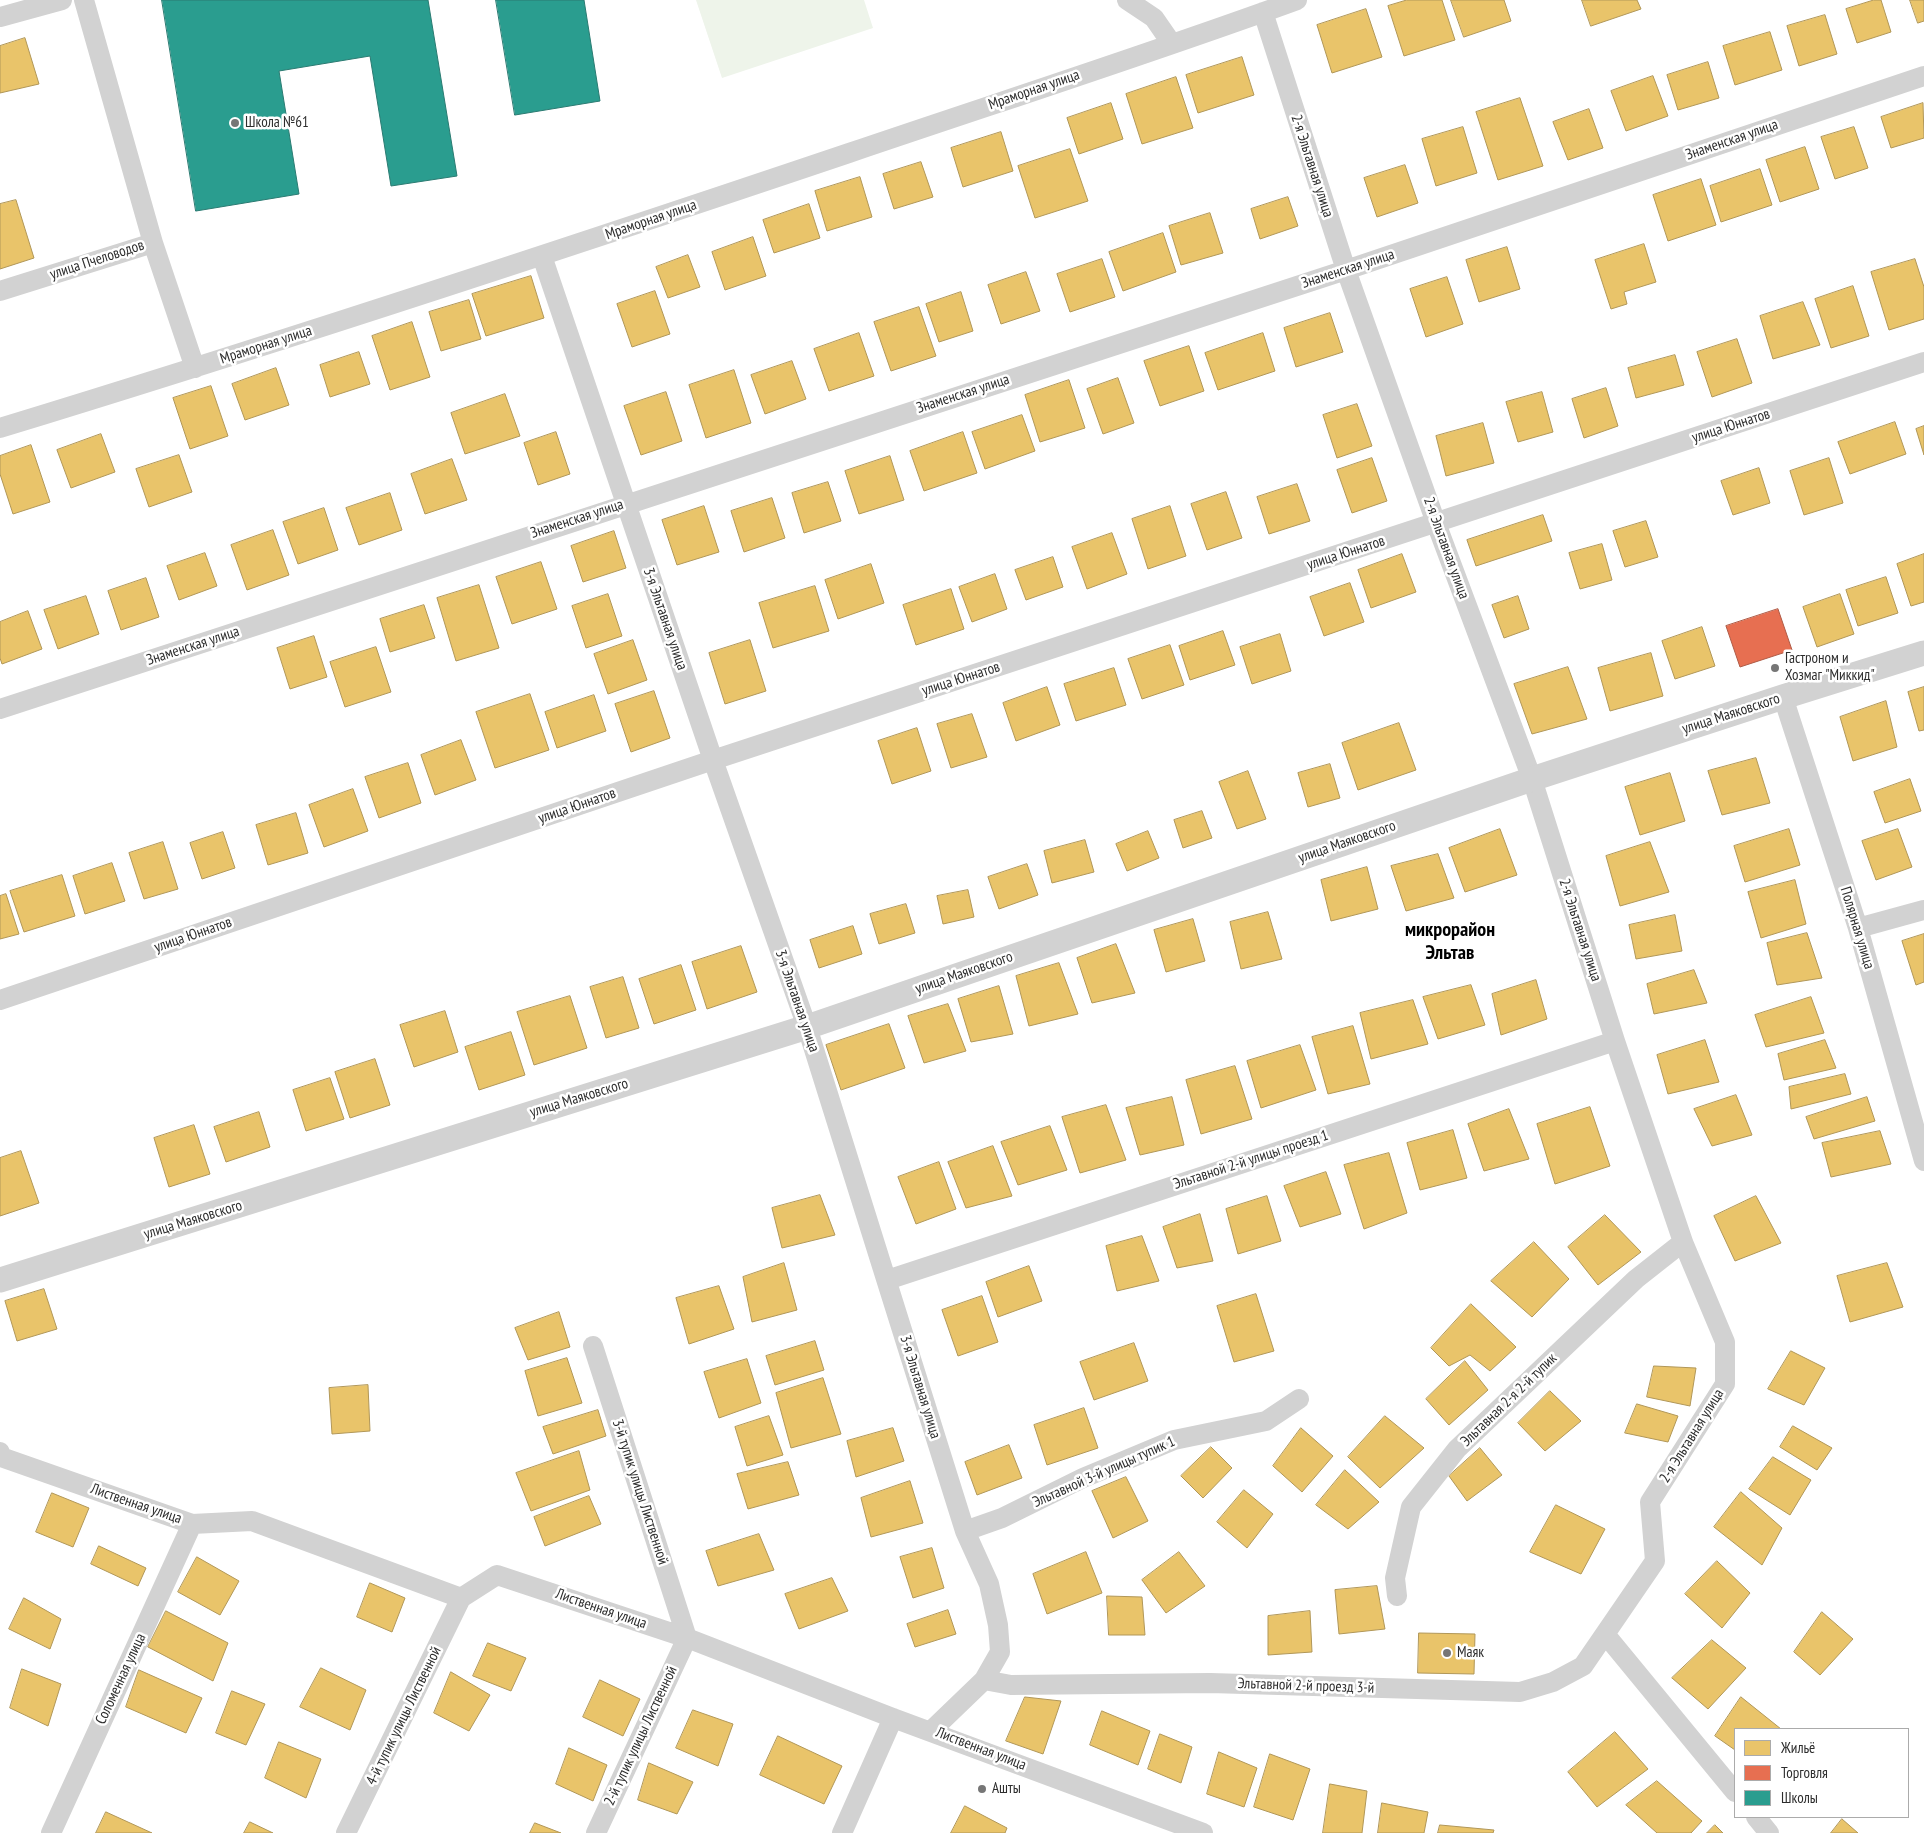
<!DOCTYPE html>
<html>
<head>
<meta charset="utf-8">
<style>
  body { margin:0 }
  #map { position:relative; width:1924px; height:1833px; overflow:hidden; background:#fff; font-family:"PT Sans Narrow",sans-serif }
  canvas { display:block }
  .legend { position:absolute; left:1734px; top:1728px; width:175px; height:90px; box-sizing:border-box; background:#fff; border:1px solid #ababab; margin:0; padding:6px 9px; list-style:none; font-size:15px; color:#2d2d2d }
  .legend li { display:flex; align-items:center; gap:10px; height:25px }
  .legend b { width:25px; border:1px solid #ababab }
</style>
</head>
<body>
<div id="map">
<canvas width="1924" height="1833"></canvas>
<ul class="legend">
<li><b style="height:14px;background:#e9c46a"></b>Жильё</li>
<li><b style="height:14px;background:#e76f51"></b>Торговля</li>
<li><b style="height:14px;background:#2a9d8f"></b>Школы</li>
</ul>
</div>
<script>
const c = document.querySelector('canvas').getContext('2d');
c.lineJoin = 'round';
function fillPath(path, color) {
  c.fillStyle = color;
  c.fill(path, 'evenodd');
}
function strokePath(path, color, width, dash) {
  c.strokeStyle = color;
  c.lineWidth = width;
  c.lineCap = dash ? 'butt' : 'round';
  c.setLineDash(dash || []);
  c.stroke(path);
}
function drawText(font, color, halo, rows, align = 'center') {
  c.font = font + ' "PT Sans Narrow",sans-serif';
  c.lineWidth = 5;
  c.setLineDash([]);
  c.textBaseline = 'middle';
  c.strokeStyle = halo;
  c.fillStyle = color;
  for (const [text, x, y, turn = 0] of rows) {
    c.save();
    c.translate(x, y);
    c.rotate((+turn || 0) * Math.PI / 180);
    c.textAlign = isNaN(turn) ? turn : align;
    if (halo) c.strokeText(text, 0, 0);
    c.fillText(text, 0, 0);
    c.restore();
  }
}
fillPath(new Path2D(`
  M696,0H864L873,28L722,78Z`), '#eef4ea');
const homes = new Path2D(`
  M1407,0H1442L1455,40L1404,56L1388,6Z
  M1451,0H1504L1511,21L1464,37Z
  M1582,0H1637L1641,9L1591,26Z
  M1874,0H1881L1891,32L1857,43L1846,9Z
  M1910,0H1924V21L1918,23Z
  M1366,9L1382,57L1332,73L1317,25Z
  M1825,15L1837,54L1799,66L1787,26Z
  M1770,32L1782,70L1735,85L1723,46Z
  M25,38L39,84L0,93V46Z
  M1242,57L1254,95L1198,113L1186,75Z
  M1708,62L1719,98L1678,110L1667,75Z
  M1653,76L1668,116L1626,131L1611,91Z
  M1176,77L1193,128L1142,144L1126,94Z
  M1520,98L1543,166L1498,180L1476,112Z
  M1111,103L1123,139L1079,154L1067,118Z
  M1923,103L1924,138L1891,148L1881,117Z
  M1589,109L1603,148L1568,160L1553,122Z
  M1463,127L1477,173L1436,186L1422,139Z
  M1854,127L1868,168L1835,179L1821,137Z
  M1001,132L1013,171L963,187L951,148Z
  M1805,147L1819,189L1780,202L1766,160Z
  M1070,149L1088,201L1035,218L1018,166Z
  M921,162L933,197L894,209L883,174Z
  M1405,165L1418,203L1377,217L1364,178Z
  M1760,169L1772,205L1721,222L1710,186Z
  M860,177L872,217L827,231L815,191Z
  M1701,179L1716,225L1668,241L1653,195Z
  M1288,197L1298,226L1260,239L1251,209Z
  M16,200L34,258L0,269V204Z
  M809,204L820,238L774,253L763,220Z
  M1210,213L1223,253L1181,265L1169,226Z
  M1163,233L1176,272L1123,291L1109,252Z
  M753,237L766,276L725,290L712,252Z
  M1644,244L1656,282L1624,292L1627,304L1611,309L1595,260Z
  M1507,247L1520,289L1479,302L1466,260Z
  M688,255L700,287L668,298L656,267Z
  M1102,259L1115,297L1070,312L1057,274Z
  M1915,259L1924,287V319L1889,330L1871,272Z
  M1026,272L1040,311L1001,324L988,285Z
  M531,276L544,318L486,336L472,294Z
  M1447,277L1463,324L1426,337L1410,289Z
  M1853,286L1869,336L1831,348L1815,299Z
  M655,291L670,334L632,347L617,304Z
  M961,292L973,331L939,342L926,304Z
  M469,300L481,339L441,351L429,312Z
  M1803,302L1820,345L1773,359L1760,316Z
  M919,307L936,356L891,371L874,322Z
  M1330,313L1343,352L1296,367L1284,328Z
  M412,322L430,377L390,390L372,336Z
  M859,333L874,376L829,391L814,349Z
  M1263,333L1275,371L1218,390L1205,353Z
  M1737,339L1752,383L1712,397L1697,352Z
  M1189,346L1204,391L1160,406L1144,361Z
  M359,352L370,384L330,397L320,365Z
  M1675,355L1684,385L1636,398L1628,368Z
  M792,361L806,399L765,414L751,375Z
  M276,368L289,405L245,420L232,384Z
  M734,370L751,423L706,438L689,385Z
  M1118,378L1134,423L1103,434L1087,389Z
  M1069,380L1085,428L1040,442L1025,395Z
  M211,386L228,436L190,449L173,398Z
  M1606,388L1618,426L1584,438L1572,399Z
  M666,392L682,441L641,455L624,406Z
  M1542,392L1553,432L1518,442L1506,402Z
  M505,394L520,436L465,454L451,413Z
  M1357,404L1372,446L1337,458L1323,415Z
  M1022,415L1035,451L985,469L972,432Z
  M1895,422L1906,454L1850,474L1838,442Z
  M1483,423L1494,463L1446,476L1436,436Z
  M1924,426V455L1916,429Z
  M556,432L570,474L538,485L524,443Z
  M963,432L977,473L924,491L910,451Z
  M101,434L115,472L71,488L57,450Z
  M31,445L50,502L13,514L0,474V456Z
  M179,455L192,492L149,507L136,469Z
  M890,456L904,500L859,514L845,471Z
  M1372,458L1387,501L1352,513L1337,470Z
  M1829,458L1843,503L1804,515L1790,471Z
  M452,459L467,500L425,514L411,474Z
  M1759,468L1770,503L1733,515L1721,481Z
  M828,482L841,521L804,533L792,493Z
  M1297,484L1310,521L1269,534L1257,497Z
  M1226,492L1242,538L1207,550L1191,504Z
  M390,493L402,530L359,545L346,508Z
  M772,498L785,538L744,552L731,511Z
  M704,506L719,552L677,565L662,520Z
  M1170,506L1186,556L1148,569L1132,519Z
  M324,508L338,550L298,564L283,522Z
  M1543,515L1552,541L1476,566L1467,540Z
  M1646,521L1658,557L1625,567L1613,531Z
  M273,530L289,575L247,590L231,545Z
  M614,531L626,568L583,582L571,546Z
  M1112,533L1127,574L1087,589L1072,547Z
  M1602,544L1612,580L1580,589L1569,553Z
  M205,553L217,586L179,600L167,566Z
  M1402,554L1416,592L1371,608L1358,570Z
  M1924,554V602L1911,606L1897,564Z
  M1053,557L1063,587L1026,600L1015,570Z
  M541,562L557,609L512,624L496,577Z
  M871,564L884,603L838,619L825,580Z
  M995,574L1007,609L972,622L959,587Z
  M1886,577L1898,613L1858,626L1846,590Z
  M146,578L159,617L121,630L108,591Z
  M1350,583L1364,622L1324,636L1310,597Z
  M479,585L499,648L456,661L437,598Z
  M815,586L829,631L773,648L759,603Z
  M951,589L964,629L916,645L903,605Z
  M608,594L622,636L586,648L572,606Z
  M1840,594L1854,634L1817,647L1803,607Z
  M86,596L99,634L58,649L44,610Z
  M1518,596L1529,629L1504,638L1492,605Z
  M424,605L435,638L390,652L380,619Z
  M28,611L42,649L2,664L0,658V622Z
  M1702,627L1715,666L1675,679L1662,641Z
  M1223,631L1235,665L1190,680L1179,646Z
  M1280,634L1291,671L1252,684L1240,647Z
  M314,636L327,677L290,689L277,648Z
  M633,640L647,680L608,694L594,654Z
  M750,640L766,691L725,704L709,653Z
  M1170,645L1184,685L1142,699L1128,659Z
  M376,647L391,692L345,707L330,662Z
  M1651,653L1663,696L1610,711L1598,668Z
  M1568,667L1587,719L1532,734L1514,684Z
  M1114,668L1126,705L1076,721L1064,684Z
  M1047,687L1060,725L1016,741L1003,703Z
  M1924,687V730L1919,731L1908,692Z
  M654,691L670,738L631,752L615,704Z
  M530,694L549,750L495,768L476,712Z
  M594,695L606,731L557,748L545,712Z
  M1886,701L1897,747L1853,761L1840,717Z
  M972,714L987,757L951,768L937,724Z
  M1399,723L1416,770L1358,790L1342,743Z
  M917,728L931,771L892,784L878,741Z
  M461,740L476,780L435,795L421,755Z
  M1756,758L1770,803L1722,815L1708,771Z
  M408,763L421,803L379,818L365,777Z
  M1330,764L1340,798L1308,807L1298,773Z
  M1248,771L1266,819L1237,829L1219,782Z
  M1670,773L1685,821L1640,835L1625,787Z
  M1910,779L1921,811L1885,823L1874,792Z
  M353,789L368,831L324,847L309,805Z
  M1202,811L1212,838L1183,848L1174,820Z
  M296,813L308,853L268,865L256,825Z
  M1500,829L1517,875L1465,892L1449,848Z
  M1789,829L1800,865L1745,882L1734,846Z
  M1898,829L1912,867L1876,880L1862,841Z
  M1148,831L1159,858L1127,871L1116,844Z
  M223,832L235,868L202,879L190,843Z
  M1085,840L1094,872L1052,883L1044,851Z
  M163,842L178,889L144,899L129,853Z
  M1650,842L1669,892L1620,906L1606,856Z
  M1438,854L1454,898L1406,911L1391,866Z
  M112,863L125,901L85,914L73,876Z
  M1027,864L1038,895L999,909L988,877Z
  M1367,867L1378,909L1331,921L1321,880Z
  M62,875L75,916L24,932L10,891Z
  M1795,880L1806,924L1761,938L1748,892Z
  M968,890L974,917L943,924L937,896Z
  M6,894L19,934L0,939V896Z
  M906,904L915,933L879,944L870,914Z
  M1268,912L1282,959L1241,969L1230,922Z
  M1675,915L1682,951L1636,959L1629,925Z
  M1193,919L1205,961L1166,972L1154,930Z
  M853,926L862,954L819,968L810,940Z
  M1807,933L1822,978L1777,985L1767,943Z
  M1924,934V982L1916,985L1902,941Z
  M1116,944L1135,993L1092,1003L1077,958Z
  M741,946L757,992L707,1009L692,962Z
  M1059,963L1078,1014L1029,1026L1016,976Z
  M681,965L696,1010L654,1024L639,979Z
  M1694,970L1707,1003L1654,1014L1647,984Z
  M623,977L639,1028L606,1038L590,987Z
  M1536,980L1547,1019L1501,1035L1492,994Z
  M1471,985L1485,1025L1438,1039L1423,997Z
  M999,986L1013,1034L971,1042L958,999Z
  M570,996L587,1048L534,1065L517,1012Z
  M1811,997L1824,1033L1766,1047L1755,1015Z
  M1413,1000L1428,1044L1371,1059L1360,1013Z
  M948,1004L966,1051L924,1063L908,1016Z
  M445,1011L458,1052L414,1067L400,1025Z
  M889,1024L905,1068L841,1090L826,1045Z
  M1353,1026L1370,1084L1328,1094L1312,1037Z
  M511,1032L525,1075L479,1090L465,1047Z
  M1705,1040L1719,1082L1668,1094L1657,1055Z
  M1825,1040L1836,1068L1784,1080L1778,1054Z
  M1300,1045L1316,1090L1261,1108L1247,1061Z
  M375,1059L390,1105L350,1118L335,1072Z
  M1235,1066L1252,1119L1201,1134L1186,1080Z
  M1845,1074L1851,1094L1791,1109L1789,1087Z
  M330,1078L344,1119L306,1131L293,1090Z
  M1736,1095L1752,1135L1712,1146L1694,1109Z
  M1172,1097L1184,1145L1140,1155L1126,1108Z
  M1867,1097L1875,1121L1814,1139L1806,1117Z
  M1106,1105L1126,1160L1080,1173L1062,1117Z
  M1590,1107L1610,1166L1555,1184L1537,1124Z
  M1509,1109L1529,1159L1484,1171L1468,1124Z
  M259,1112L270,1147L226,1162L214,1127Z
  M194,1125L210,1174L169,1187L154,1138Z
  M1050,1126L1067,1170L1018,1185L1001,1142Z
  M1453,1130L1467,1178L1420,1190L1407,1143Z
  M1880,1131L1891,1164L1831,1177L1822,1143Z
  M993,1146L1012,1196L966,1208L948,1162Z
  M21,1151L39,1203L0,1216V1158Z
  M1389,1153L1407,1213L1364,1229L1344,1165Z
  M939,1162L956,1209L916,1224L898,1177Z
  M1326,1172L1341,1214L1300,1227L1284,1186Z
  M820,1195L835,1235L782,1248L772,1208Z
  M1267,1196L1281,1241L1238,1254L1226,1209Z
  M1756,1196L1781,1243L1735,1261L1714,1216Z
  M1200,1214L1213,1261L1177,1268L1163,1227Z
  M1605,1215L1641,1252L1598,1285L1568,1247Z
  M1142,1236L1159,1281L1117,1291L1106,1246Z
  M1534,1242L1569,1279L1532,1317L1491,1281Z
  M784,1263L797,1310L752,1322L743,1277Z
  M1887,1263L1903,1307L1850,1322L1837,1276Z
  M1029,1266L1042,1301L998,1317L986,1282Z
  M719,1286L734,1329L689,1344L676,1298Z
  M44,1289L57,1329L17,1341L5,1301Z
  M1256,1294L1274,1351L1234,1362L1217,1306Z
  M982,1296L998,1342L958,1356L942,1310Z
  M1471,1304L1516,1347L1490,1371L1470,1355L1449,1366L1431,1348Z
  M559,1312L570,1347L528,1360L515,1328Z
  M815,1341L824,1370L775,1385L766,1356Z
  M1134,1343L1148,1381L1094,1400L1080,1362Z
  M1791,1351L1825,1368L1804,1405L1768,1389Z
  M567,1358L582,1403L538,1416L525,1371Z
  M747,1359L761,1403L719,1418L704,1372Z
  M1465,1361L1488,1390L1449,1425L1426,1399Z
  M1654,1366L1696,1368L1690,1406L1647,1397Z
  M823,1378L841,1434L791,1448L776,1393Z
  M368,1385L370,1431L332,1434L329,1388Z
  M1550,1391L1581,1421L1545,1451L1518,1423Z
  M1637,1404L1678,1416L1668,1442L1625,1433Z
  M1084,1408L1098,1448L1047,1465L1034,1425Z
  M598,1410L606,1436L553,1454L543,1427Z
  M769,1416L783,1455L747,1466L735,1427Z
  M1385,1416L1424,1448L1380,1488L1348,1457Z
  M1793,1426L1832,1448L1817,1470L1780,1447Z
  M893,1428L904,1461L856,1477L847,1441Z
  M1301,1428L1333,1456L1302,1492L1273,1466Z
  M1009,1445L1022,1478L977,1495L965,1462Z
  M1211,1447L1232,1468L1203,1498L1181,1476Z
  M1480,1448L1502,1475L1467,1501L1449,1476Z
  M579,1451L590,1490L531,1511L516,1473Z
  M1773,1457L1811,1480L1790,1515L1749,1489Z
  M788,1462L799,1495L748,1509L737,1474Z
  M1345,1470L1379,1502L1348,1529L1316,1505Z
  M1126,1477L1148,1521L1113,1538L1092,1491Z
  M910,1481L923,1523L871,1537L861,1498Z
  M1244,1490L1273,1514L1247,1548L1217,1522Z
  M1741,1492L1782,1528L1762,1565L1714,1527Z
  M52,1493L89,1508L73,1547L36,1532Z
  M589,1496L601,1524L545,1546L534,1517Z
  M1556,1505L1605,1529L1581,1574L1530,1552Z
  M759,1534L774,1570L718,1586L706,1551Z
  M99,1546L146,1568L138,1586L91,1564Z
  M932,1548L944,1588L913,1598L900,1557Z
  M1086,1552L1102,1593L1047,1614L1033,1574Z
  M1179,1552L1205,1586L1166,1613L1142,1580Z
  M197,1557L239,1581L220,1615L178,1592Z
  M1717,1561L1750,1593L1722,1628L1685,1594Z
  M832,1578L848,1611L799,1629L785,1594Z
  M370,1583L405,1598L392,1632L357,1617Z
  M1377,1586L1385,1629L1339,1634L1335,1590Z
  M1107,1596L1142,1597L1145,1635H1109Z
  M24,1598L61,1619L50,1649L9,1629Z
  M948,1610L956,1634L915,1647L907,1624Z
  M166,1611L228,1643L213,1681L148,1647Z
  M1310,1611L1312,1652L1268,1655V1616Z
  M1822,1612L1853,1639L1820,1675L1794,1652Z
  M1419,1633L1475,1634L1474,1674L1418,1673Z
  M1712,1640L1746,1668L1708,1709L1672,1678Z
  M488,1643L526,1658L511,1691L473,1676Z
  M321,1668L366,1690L350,1730L300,1707Z
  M22,1669L61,1684L48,1726L10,1708Z
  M139,1670L202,1698L186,1733L126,1707Z
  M451,1672L490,1695L469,1731L434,1713Z
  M600,1680L640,1699L623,1736L583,1717Z
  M232,1691L265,1704L246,1745L216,1733Z
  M1025,1697L1061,1701L1043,1754L1006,1741Z
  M1741,1697L1781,1729H1735V1750L1715,1736Z
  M693,1710L733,1724L718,1766L676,1748Z
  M1102,1711L1150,1731L1138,1765L1090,1745Z
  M1615,1732L1648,1769L1597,1807L1568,1772Z
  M1160,1734L1192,1747L1181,1783L1148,1769Z
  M778,1736L842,1766L824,1804L760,1775Z
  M279,1742L321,1759L306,1798L265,1778Z
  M569,1748L607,1765L593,1801L556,1784Z
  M1219,1752L1257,1768L1244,1807L1207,1794Z
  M1270,1754L1310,1769L1293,1820L1254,1807Z
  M649,1763L693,1782L677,1814L638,1800Z
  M1657,1781L1702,1821L1691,1833H1657L1626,1805Z
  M1330,1784L1367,1791L1362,1833H1323Z
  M1382,1803L1428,1812L1424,1833H1378Z
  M965,1806L1007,1828L1005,1833H951Z
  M106,1812L152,1833H96Z
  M1842,1819L1858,1833H1831Z
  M250,1822L273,1833H244Z
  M535,1823L561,1833H530Z
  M1440,1825L1494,1830L1493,1833H1438Z
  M1715,1825L1723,1833H1707Z`);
fillPath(homes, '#e9c46a');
strokePath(homes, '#b19758', 1);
const shops = new Path2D(`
  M1778,609L1792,650L1740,667L1726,626Z`);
fillPath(shops, '#e76f51');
strokePath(shops, '#af5b46', 1);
const schools = new Path2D(`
  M162,0H428L457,176L391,186L370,56L279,71L299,194L196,211Z
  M496,0H584L600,101L515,115Z`);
fillPath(schools, '#2a9d8f');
strokePath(schools, '#2b7b72', 1);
strokePath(new Path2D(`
  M84,0L153,243
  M1127,0L1154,18L1172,44
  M1263,12L1346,270L1436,523L1532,779L1615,1041L1683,1242L1725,1342V1384L1650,1502L1655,1561L1605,1634L1735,1792
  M0,17L62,0
  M542,256L713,760L807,1027L965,1531L989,1584L998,1625L1000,1652L984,1680L931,1731
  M0,291L153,243L195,368
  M0,428C285,341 567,248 849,153C999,102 1149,54 1297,0
  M1783,697L1858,928L1924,1161
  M0,709L1346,270L1924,76
  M1858,928L1924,910
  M0,1000L713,760L1924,362
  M887,1280L1615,1041
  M593,1346L687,1638L596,1833
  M0,1452L1,1457L192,1524L252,1521L461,1598L497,1575L687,1638L893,1718L1203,1833
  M965,1531L1002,1518L1083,1478L1174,1440L1266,1421L1299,1399
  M1397,1596L1395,1578L1411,1507L1457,1449L1636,1279L1683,1242
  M984,1680L1011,1685L1210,1683L1520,1692L1553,1682L1583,1666L1605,1634
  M1756,1817L1769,1833
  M51,1833L192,1524
  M346,1833L461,1598
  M842,1833L893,1718`), '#d2d2d2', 20);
strokePath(new Path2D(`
  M0,1280L807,1027L1532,779L1783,697L1924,653`), '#d2d2d2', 25);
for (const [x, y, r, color] of [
  [235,123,5,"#767676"],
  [1775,668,5,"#767676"],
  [1447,1653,5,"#767676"],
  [982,1789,5,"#767676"]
]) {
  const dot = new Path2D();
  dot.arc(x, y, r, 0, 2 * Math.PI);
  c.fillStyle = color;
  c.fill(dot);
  strokePath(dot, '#fff', 2);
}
drawText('15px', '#2d2d2d', '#fff', [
  ["Мраморная улица",1034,90,-19],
  ["Знаменская улица",1732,140,-19],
  ["2-я Эльтавная улица",1312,166,72],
  ["Мраморная улица",651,220,-19],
  ["улица Пчеловодов",97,260,-18],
  ["Знаменская улица",1348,269,-18],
  ["Мраморная улица",266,345,-18],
  ["Знаменская улица",963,394,-18],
  ["улица Юннатов",1731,426,-18],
  ["Знаменская улица",577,519,-18],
  ["2-я Эльтавная улица",1446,548,70],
  ["улица Юннатов",1346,553,-18],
  ["3-я Эльтавная улица",665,619,71],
  ["Знаменская улица",193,646,-18],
  ["улица Юннатов",961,679,-18],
  ["улица Маяковского",1731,714,-18],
  ["улица Юннатов",577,806,-19],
  ["улица Маяковского",1347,842,-19],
  ["Полярная улица",1857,928,73],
  ["2-я Эльтавная улица",1580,930,72],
  ["улица Юннатов",193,935,-19],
  ["улица Маяковского",964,973,-19],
  ["3-я Эльтавная улица",797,1001,71],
  ["улица Маяковского",579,1098,-17],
  ["Эльтавной 2-й улицы проезд 1",1251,1160,-18],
  ["улица Маяковского",193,1220,-17],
  ["3-я Эльтавная улица",920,1387,73],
  ["Эльтавная 2-я 2-й тупик",1509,1400,-44],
  ["2-я Эльтавная улица",1692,1436,-58],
  ["Эльтавной 3-й улицы тупик 1",1104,1472,-24],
  ["3-й тупик улицы Лиственной",640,1492,72],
  ["Лиственная улица",136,1504,19],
  ["Лиственная улица",601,1609,19],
  ["Соломенная улица",121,1679,-65],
  ["Эльтавной 2-й проезд 3-й",1306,1686,2],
  ["4-й тупик улицы Лиственной",404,1716,-64],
  ["2-й тупик улицы Лиственной",641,1736,-65],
  ["Лиственная улица",981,1749,21]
]);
drawText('15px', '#2d2d2d', '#fff', [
  ["Школа №61",245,123],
  ["Гастроном и",1785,659],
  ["Хозмаг \"Миккид\"",1785,676],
  ["Маяк",1457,1653],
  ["Ашты",992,1789]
], 'left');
drawText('bold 20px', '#000', '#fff', [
  ["микрорайон",1450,930],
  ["Эльтав",1450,953]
]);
</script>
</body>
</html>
